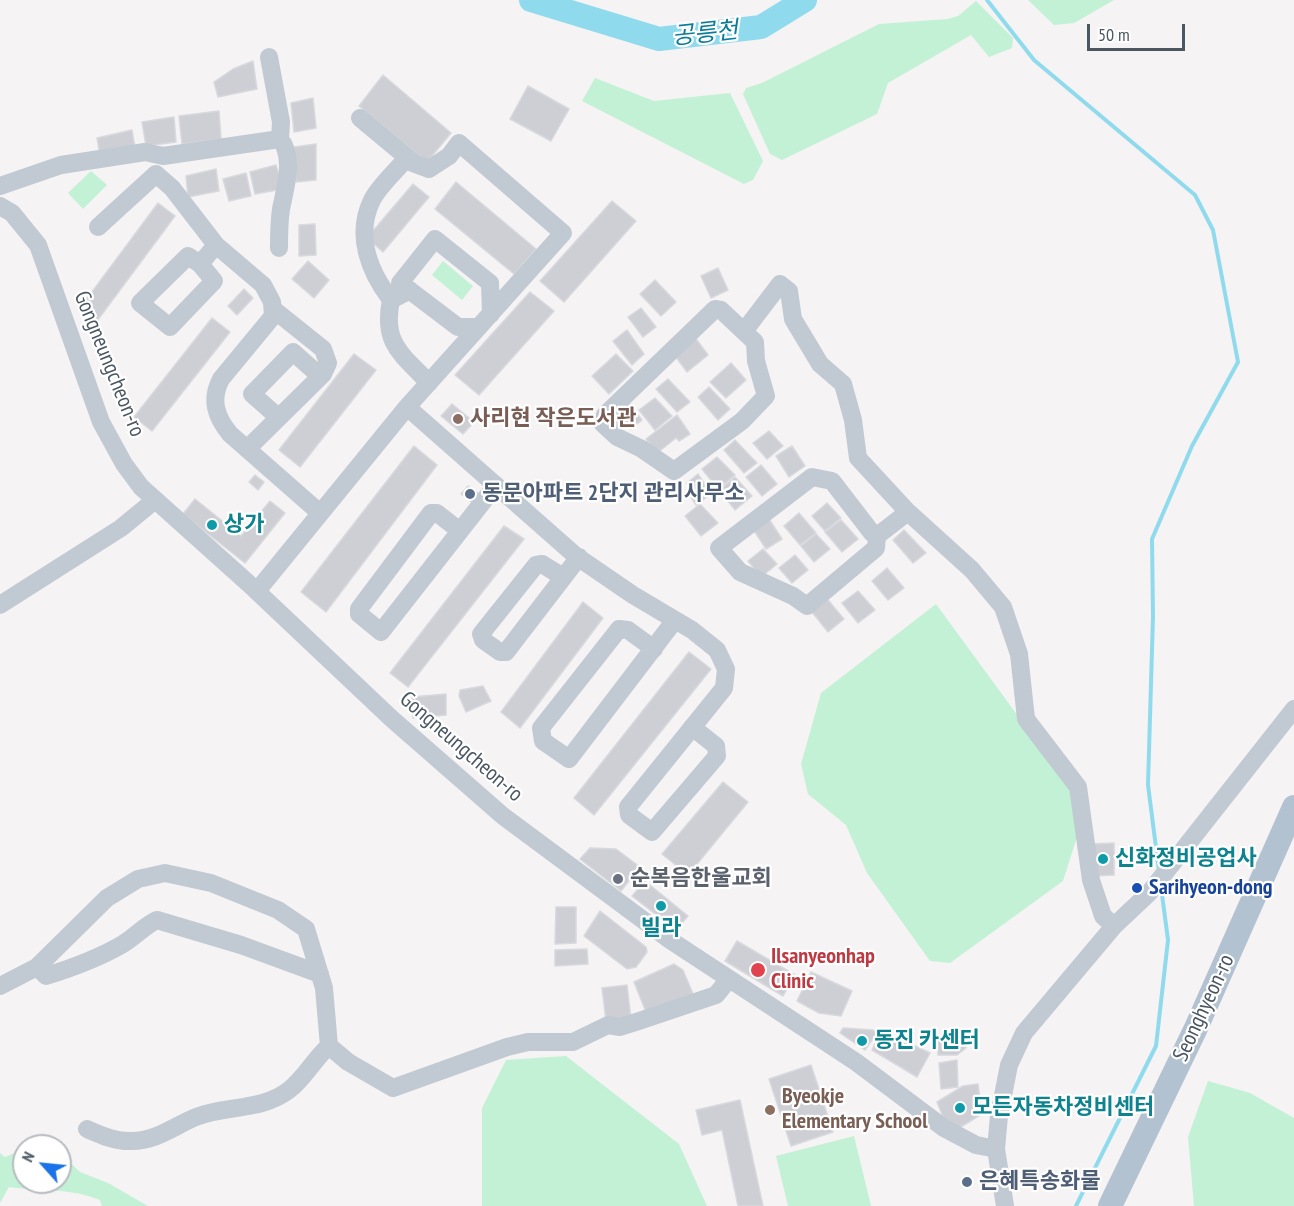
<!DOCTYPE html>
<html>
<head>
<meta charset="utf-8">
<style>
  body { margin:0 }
  #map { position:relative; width:1294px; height:1206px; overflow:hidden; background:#f5f3f3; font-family:"PT Sans Narrow",sans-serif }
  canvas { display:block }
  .north { position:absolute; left:12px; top:1134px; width:60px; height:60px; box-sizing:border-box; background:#fff; border:2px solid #b7bbc0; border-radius:50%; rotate:297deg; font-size:16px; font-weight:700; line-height:24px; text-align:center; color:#4a5661 }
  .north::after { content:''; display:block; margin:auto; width:21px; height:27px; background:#1a73e8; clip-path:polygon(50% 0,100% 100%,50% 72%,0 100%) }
  .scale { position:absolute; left:1087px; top:24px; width:98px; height:27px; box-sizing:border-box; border:3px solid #4a5661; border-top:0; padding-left:8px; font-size:18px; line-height:21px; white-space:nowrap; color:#4a5661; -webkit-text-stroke:4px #fff; paint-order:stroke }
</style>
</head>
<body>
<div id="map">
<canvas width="1294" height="1206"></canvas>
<div class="north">N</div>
<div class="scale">50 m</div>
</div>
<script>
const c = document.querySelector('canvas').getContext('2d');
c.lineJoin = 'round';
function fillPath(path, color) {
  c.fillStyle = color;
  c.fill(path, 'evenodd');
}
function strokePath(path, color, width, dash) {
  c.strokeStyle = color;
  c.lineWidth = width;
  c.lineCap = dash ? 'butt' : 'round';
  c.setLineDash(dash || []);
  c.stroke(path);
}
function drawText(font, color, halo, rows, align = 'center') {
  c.font = font + ' "PT Sans Narrow","Noto Sans KR",sans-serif';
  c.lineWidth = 4.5;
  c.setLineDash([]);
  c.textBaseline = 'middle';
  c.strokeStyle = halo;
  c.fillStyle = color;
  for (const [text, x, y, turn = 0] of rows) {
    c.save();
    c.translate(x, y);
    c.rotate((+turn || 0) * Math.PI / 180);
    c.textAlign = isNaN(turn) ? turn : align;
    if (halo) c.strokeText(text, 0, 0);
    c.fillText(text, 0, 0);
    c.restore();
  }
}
fillPath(new Path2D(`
  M1028,0H1114L1074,23L1054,25Z
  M976,1L1013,38L1012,48L989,57L971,35L888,83L877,114L782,160L770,154L743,94L746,88L762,83L879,24L948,19L958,16Z
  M595,78L654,101L730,93L763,161L753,180L744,184L582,101Z
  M91,171L107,185L83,209L68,193Z
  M443,261L473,286L462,300L432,275Z
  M936,604L1086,809L1063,881L950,963L930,961L867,873L846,825L808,794L801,764L821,693Z
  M566,1056L679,1144L707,1206H482V1108L506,1060Z
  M1208,1081L1250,1093L1294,1118V1206H1194L1188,1137Z
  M854,1136L871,1206H788L776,1156Z
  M24,1149V1182H60V1153L80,1172L108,1183L148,1206H102L100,1200C71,1188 40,1191 9,1187L0,1203V1153L5,1157Z`), '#c3f1d5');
strokePath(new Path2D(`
  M987,0L1034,60L1195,195L1213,230L1238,362L1192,446L1152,539L1153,616L1148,785L1159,871
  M1076,1206L1156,1046L1168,940L1161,887`), '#90daee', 4);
strokePath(new Path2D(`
  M531,0L659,39L761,27L805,0`), '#90daee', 24);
const building = new Path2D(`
  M253,61L257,89L218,97L214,82L233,69Z
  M383,75L451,133L427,162L359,106Z
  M528,86L569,109L551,141L510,119Z
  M313,98L316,128L294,132L291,103Z
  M219,111L221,139L182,144L179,116Z
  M174,117L176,142L146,146L142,122Z
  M132,130L135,148L100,156L97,138Z
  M316,144V180L296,182L294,147Z
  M276,165L280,178L277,190L255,194L250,172Z
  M216,169L219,191L188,197L186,176Z
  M246,173L251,196L229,201L223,179Z
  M456,182L536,249L514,274L435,209Z
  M413,184L429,197L383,252L367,238Z
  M612,201L636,221L564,302L540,281Z
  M158,203L175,216L97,321L80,308Z
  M315,224L316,255L299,256V225Z
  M308,261L329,280L314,298L292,279Z
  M718,268L728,290L711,298L701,276Z
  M655,280L676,302L661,316L640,294Z
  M244,289L253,298L237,315L228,306Z
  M530,292L554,311L479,395L455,375Z
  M641,308L656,327L643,337L628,317Z
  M212,318L230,332L152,431L134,417Z
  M627,330L644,354L632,365L613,341Z
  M694,336L708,355L687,372L673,353Z
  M354,354L376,370L300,467L279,450Z
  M616,354L633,371L609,394L592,376Z
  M731,363L746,380L726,398L710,382Z
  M668,379L690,402L677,412L656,389Z
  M709,387L730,409L718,420L698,397Z
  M655,398L672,416L655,430L639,410Z
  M627,400L642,420L631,429L624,421L616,428L606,418Z
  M452,404L474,422L463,434L441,416Z
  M677,415L690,434L679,441L676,438L657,453L646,439Z
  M769,431L783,446L767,459L753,443Z
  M735,440L757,463L744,473L724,450Z
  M414,446L437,465L326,612L301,592Z
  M792,446L805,466L789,477L776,456Z
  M717,457L735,475L718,489L702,469Z
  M761,465L777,484L762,496L746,477Z
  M698,474L711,494L696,505L691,497L694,494L687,483Z
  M255,475L264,482L258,490L249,482Z
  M735,477L752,496L735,510L719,490Z
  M468,486L479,494L473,503L461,494Z
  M195,499L241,536L270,501L285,513L245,563L183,514Z
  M827,503L841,518L825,531L812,516Z
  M700,504L718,523L701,536L685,516Z
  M799,513L816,533L800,545L784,526Z
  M769,519L782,539L766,549L753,529Z
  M841,520L858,539L842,552L825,532Z
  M504,526L524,539L408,687L390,673Z
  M904,530L926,553L913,563L893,540Z
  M816,534L830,549L814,562L801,546Z
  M763,549L777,564L761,577L748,561Z
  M795,555L808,570L792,583L779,568Z
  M887,568L904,588L888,600L872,581Z
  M858,591L875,610L858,623L842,603Z
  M828,600L844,619L828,632L812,612Z
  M583,602L603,618L520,728L501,712Z
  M689,652L711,669L594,815L574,798Z
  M483,686L491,701L466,712L459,696L460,690Z
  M446,694V715L413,718L412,697Z
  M723,782L748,802L688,875L662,854Z
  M1114,843V875L1092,876V844Z
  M590,848L616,849L640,867L621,891L580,859Z
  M645,881L688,916L676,930L632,896Z
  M556,907H576V943L555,944Z
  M600,911L646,947L647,952L636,967L627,969L584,936Z
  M737,941L795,975L783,996L725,961Z
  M587,949L588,964L555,966V950Z
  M674,964L683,970L693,994L646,1012L634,982Z
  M811,972L852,991L841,1016L819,1013L797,1001Z
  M627,985L631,1019L606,1021L602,988Z
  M843,1028L873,1030L877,1033L865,1050L840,1033Z
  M938,1036H966V1048L957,1055H938Z
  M877,1039L909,1043L930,1053L917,1077L872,1050Z
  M957,1060L958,1087L941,1089L939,1063Z
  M811,1065L833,1132L791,1146L769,1079Z
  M978,1084L982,1114L959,1128L945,1122L937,1102L963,1086Z
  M740,1100L763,1206H738L722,1130L702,1135L696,1110Z`);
fillPath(building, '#cdcfd5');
strokePath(building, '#d7d9de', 1.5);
strokePath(new Path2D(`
  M269,57L281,122L280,139
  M360,118L414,163
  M0,186L61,165L145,152L163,156L280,139C295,157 285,189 281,209C279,222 279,235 279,248
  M0,206L12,213L38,245L101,422L124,464L141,487L248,583L392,719L503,816L670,940L856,1062L944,1128L976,1145L996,1149L1005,1206
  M98,227L156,174L172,188L216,245L263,285L272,302L273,316L221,379C210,400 216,417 230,434L320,513
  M200,264L214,281L170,327L140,303L188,256L200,264L216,245
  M391,300C382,344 402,354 429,383
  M715,309L721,310L755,342L756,361L766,396L742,421L674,471L642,449L617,437L603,424L605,415Z
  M479,327H458L400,283L435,239L490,283L491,314
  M745,330L780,284L789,291L793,319L820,364L843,384L853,420L858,458L908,512
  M407,407L563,233L459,143L449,156L429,169L405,160C395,172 379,186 372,200C355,235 369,271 391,300L410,290
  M278,417L252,394L293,352L320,376
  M247,449L323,374L328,363L323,349L273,309
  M460,531L437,513H431L359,609V614L381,632L496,485
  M877,536L876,548L807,606L793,596L740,572L719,548L812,477L832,481L872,533L877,536L908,512L972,570L1003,607L1019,654L1026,719L1078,787L1091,880L1103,916L1114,926
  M563,577L542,564L536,565L481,634L483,640L500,652H506L579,557
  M257,591L407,407L576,556L633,595L692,630L717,650L726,669L724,688L628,807L629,815L652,832L717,756L716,746L692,727
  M0,605L121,528L155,500
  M654,649L628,630L619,629L541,728L543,741L569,759L675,620
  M37,967L46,976C72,968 99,958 123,944C136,936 144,926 157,920L241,945L320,974
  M0,986L37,967L107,898L138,879L165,873L211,883L278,910L306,929L324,988L329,1046L348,1062L393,1088L507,1047L528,1042H573L608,1025L620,1027L639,1021L716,995L729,979
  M87,1129C101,1135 116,1142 132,1141C156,1141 174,1126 196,1117C226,1105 262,1111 289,1090C305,1078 314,1059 329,1046
  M996,1149L999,1116L1009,1065L1024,1033L1114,926L1149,893L1294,709`), '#c1cad2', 18);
strokePath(new Path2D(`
  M1110,1206L1196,1028L1294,807`), '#b3c2d1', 24);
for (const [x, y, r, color] of [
  [458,419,6,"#8d6e63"],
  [470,494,6,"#5c6f8a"],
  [212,525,6,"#0f9aa8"],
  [1103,859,6,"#0f9aa8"],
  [618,879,6,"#6b7280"],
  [1137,888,6,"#1a4fb4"],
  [661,906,6,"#0f9aa8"],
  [758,970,8,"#e0444e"],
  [862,1041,6,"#0f9aa8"],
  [960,1108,6,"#0f9aa8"],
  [770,1110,6,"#8d6e63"],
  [967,1182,6,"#5c6f8a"]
]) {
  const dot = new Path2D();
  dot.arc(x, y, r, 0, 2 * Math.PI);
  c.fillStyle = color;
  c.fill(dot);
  strokePath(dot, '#fff', 2);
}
drawText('22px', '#4a5661', '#fff', [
  ["Gongneungcheon-ro",109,364,68],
  ["Gongneungcheon-ro",461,747,41],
  ["Seonghyeon-ro",1204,1008,-65]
]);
drawText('bold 22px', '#785e54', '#fff', [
  ["사리현 작은도서관",470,419],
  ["Byeokje",782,1097],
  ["Elementary School",782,1122]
], 'left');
drawText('bold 22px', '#4e5e75', '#fff', [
  ["동문아파트 2단지 관리사무소",482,494],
  ["은혜특송화물",979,1182]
], 'left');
drawText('bold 22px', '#0d838f', '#fff', [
  ["상가",224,525],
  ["신화정비공업사",1115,859],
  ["빌라",661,929,"center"],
  ["동진 카센터",874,1041],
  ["모든자동차정비센터",972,1108]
], 'left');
drawText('bold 22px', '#5b616d', '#fff', [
  ["순복음한울교회",630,879]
], 'left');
drawText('bold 22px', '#164399', '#fff', [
  ["Sarihyeon-dong",1149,888]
], 'left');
drawText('bold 22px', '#be3a42', '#fff', [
  ["Ilsanyeonhap",771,957],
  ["Clinic",771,982]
], 'left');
drawText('italic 24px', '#0c7c9b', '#fff', [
  ["공릉천",705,34,-6]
]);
</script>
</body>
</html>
